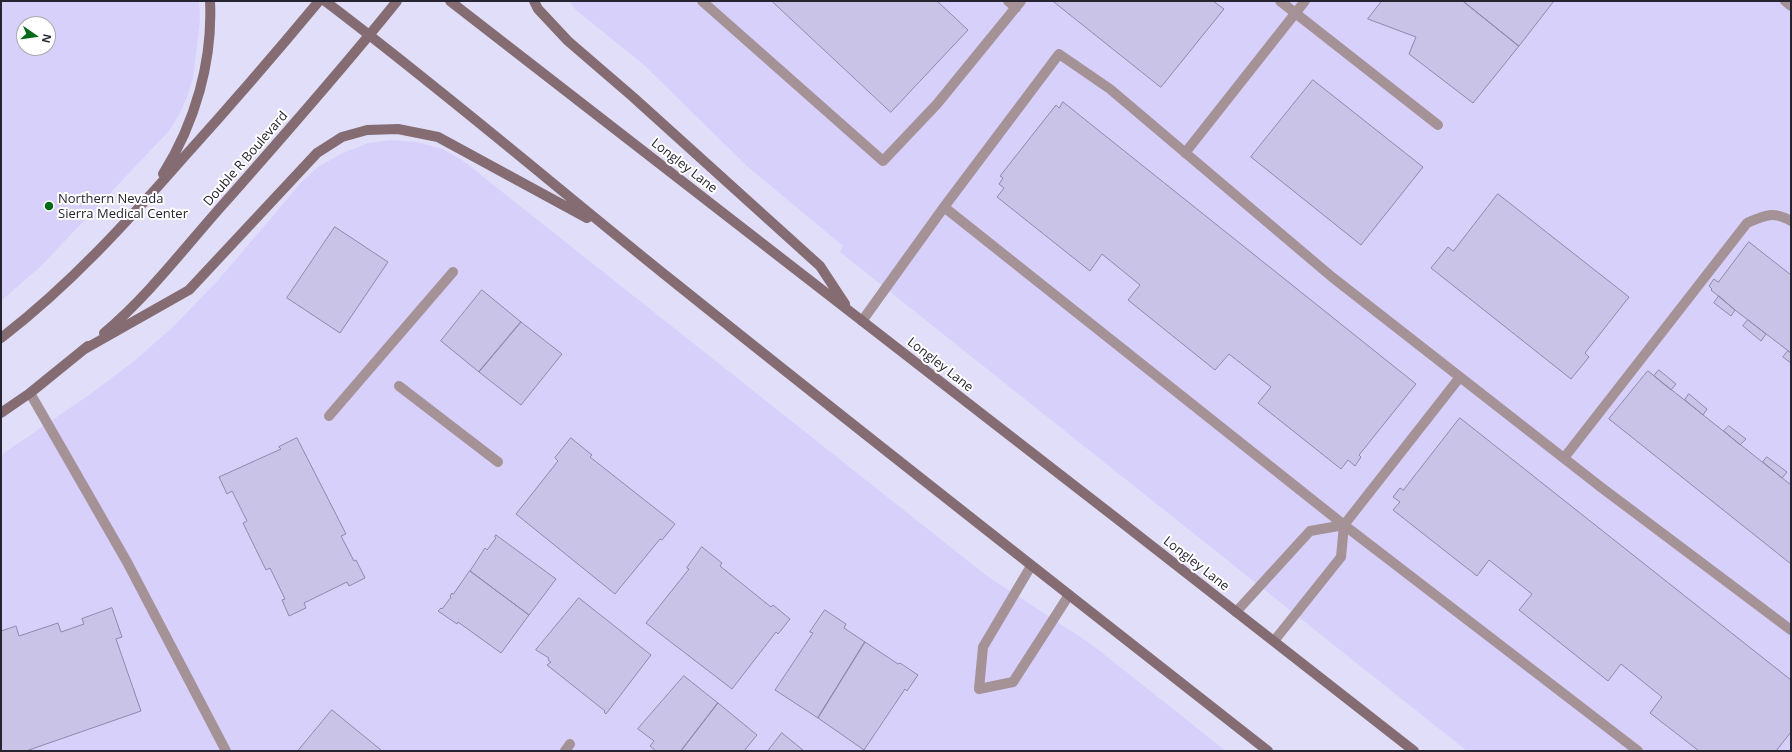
<!DOCTYPE html>
<html>
<head>
<meta charset="utf-8">
<style>
  body { margin:0 }
  #map { position:relative; width:1792px; height:752px; overflow:hidden; background:#e1defa; font-family:"Open Sans",sans-serif }
  canvas { display:block }
  .frame { position:absolute; inset:0; border:2px solid #262431; pointer-events:none }
  .north { position:absolute; left:16px; top:16px; width:40px; height:40px; box-sizing:border-box; background:#fff; border:1px solid #a8a7ad; border-radius:50%; rotate:103deg; font-size:11px; font-weight:700; line-height:16px; text-align:center; color:#262431 }
  .north::after { content:''; display:block; margin:auto; width:14px; height:18px; background:#006a17; clip-path:polygon(50% 0,100% 100%,50% 72%,0 100%) }
</style>
</head>
<body>
<div id="map">
<canvas width="1792" height="752"></canvas>
<div class="frame"></div>
<div class="north">N</div>
</div>
<script>
const c = document.querySelector('canvas').getContext('2d');
c.lineJoin = 'round';
function fillPath(path, color) {
  c.fillStyle = color;
  c.fill(path, 'evenodd');
}
function strokePath(path, color, width, dash) {
  c.strokeStyle = color;
  c.lineWidth = width;
  c.lineCap = dash ? 'butt' : 'round';
  c.setLineDash(dash || []);
  c.stroke(path);
}
function drawText(font, color, halo, rows, align = 'center') {
  c.font = font + ' "Open Sans",sans-serif';
  c.lineWidth = 4;
  c.setLineDash([]);
  c.textBaseline = 'middle';
  c.strokeStyle = halo;
  c.fillStyle = color;
  for (const [text, x, y, turn = 0] of rows) {
    c.save();
    c.translate(x, y);
    c.rotate((+turn || 0) * Math.PI / 180);
    c.textAlign = isNaN(turn) ? turn : align;
    if (halo) c.strokeText(text, 0, 0);
    c.fillText(text, 0, 0);
    c.restore();
  }
}
fillPath(new Path2D(`
  M1,1H199L200,20L193,78L187,97L179,115L168,132L41,266L1,301ZM24,24H48V48H24Z
  M569,1H1791V751H1467L840,252L843,246L748,167L644,65L576,10Z
  M391,140L416,142L442,149L462,160L987,576L1091,644L1226,751H1V455L89,395L133,362L174,326L220,278L300,184L318,167L341,154L368,143Z`), '#d7d0fb');
const building = new Path2D(`
  M772,1H937L968,30L891,112Z
  M1053,1H1213L1224,9L1161,87Z
  M1382,1H1463L1519,46L1473,103L1409,54L1416,37L1368,19Z
  M1463,1H1554L1519,46Z
  M1313,80L1423,167L1361,245L1251,157Z
  M1063,102L1416,384L1359,455L1361,457L1355,466L1348,460L1341,469L1258,403L1271,387L1229,354L1215,370L1128,300L1140,285L1102,254L1090,271L997,197L1004,188L999,184L1003,178L1000,176L1056,105L1059,108Z
  M1498,194L1629,297L1585,353L1589,357L1571,379L1431,268L1448,247L1453,251Z
  M335,227L388,262L340,333L287,298Z
  M1749,242L1791,275V353L1735,310L1711,290L1712,289L1709,286L1714,279L1718,282Z
  M482,290L521,322L479,372L441,341Z
  M1719,296L1735,310L1731,316L1714,303Z
  M1748,320L1766,334L1761,341L1743,326Z
  M521,322L562,354L521,405L479,372Z
  M1788,351L1791,353V363L1783,357Z
  M1659,370L1676,384L1671,390L1654,376Z
  M1648,371L1791,485V564L1609,419Z
  M1689,394L1707,409L1703,415L1685,400Z
  M1460,418L1791,680V732L1776,751H1699L1650,713L1662,697L1621,664L1608,681L1519,610L1532,594L1489,560L1477,576L1393,510L1400,502L1393,497L1400,488L1403,490Z
  M1729,426L1746,439L1740,445L1724,431Z
  M297,438L346,534L341,536L354,561L356,560L365,578L349,586L347,582L304,603L306,608L289,616L282,600L285,599L270,568L266,570L243,523L247,521L232,491L227,494L219,477L281,449L279,447Z
  M571,438L592,455L590,457L675,524L662,540L660,539L615,594L516,514L558,461L555,458Z
  M1767,457L1787,472L1782,478L1763,462Z
  M496,535L556,579L529,615L470,571L485,548L487,550L496,538L495,537Z
  M702,547L722,563L720,566L771,607L773,605L790,619L778,634L776,632L732,689L646,623L689,569L687,568Z
  M470,571L529,615L501,653L458,622L457,624L438,611L441,608L442,609L451,597L450,596L452,593L453,594Z
  M579,598L651,655L606,714L604,712L605,711L547,665L551,662L548,660L549,658L536,650Z
  M112,608L122,637L116,639L141,711L26,751H1V631L16,626L19,636L58,623L61,632L84,624L82,619Z
  M825,610L846,624L844,628L865,642L818,718L775,690L813,633L810,632Z
  M865,642L898,664L900,663L918,675L907,691L905,689L864,750L818,718Z
  M684,676L718,703L681,751H656L650,746L654,741L638,729Z
  M718,703L757,735L744,751H681Z
  M332,710L381,750L380,751H298Z
  M782,733L804,751H768Z`);
fillPath(building, '#c8c3e7');
strokePath(building, '#8f8aab', 1);
strokePath(new Path2D(`
  M702,1L883,161L937,104L1021,1
  M1008,1L1016,8
  M1280,1L1438,125
  M1785,1L1791,6
  M1185,153L1305,1
  M944,207L1344,525L1638,751
  M862,321L944,207L1059,54L1110,89L1332,277L1602,488L1791,630
  M399,386L498,462
  M30,393L127,562L226,751
  M329,416L453,272
  M1564,458L1747,223C1765,215 1773,211 1791,221
  M1344,525L1460,377
  M1031,566L983,647L979,689L1013,682L1069,595
  M1236,612L1310,531L1344,525L1341,557L1274,641
  M565,751L570,744`), '#a49296', 10);
strokePath(new Path2D(`
  M325,1C444,91 557,188 674,282C871,440 1069,595 1268,751
  M450,1L1125,525L1414,751
  M534,1L538,9L568,41L633,97L820,266L845,304
  M163,174C195,123 213,61 210,1
  M104,333C147,297 182,251 219,209C280,140 340,72 397,1
  M1,338C70,285 127,222 184,157C230,106 275,54 319,1
  M83,350L189,290L317,153L342,137L367,130L398,129L438,137L587,218
  M1,413L30,393L88,346`), '#856c72', 10);
for (const [x, y, r, color] of [
  [49,206,5,"#006a17"]
]) {
  const dot = new Path2D();
  dot.arc(x, y, r, 0, 2 * Math.PI);
  c.fillStyle = color;
  c.fill(dot);
  strokePath(dot, '#fff', 1.5);
}
drawText('13px', '#262431', '#fff', [
  ["Double R Boulevard",246,159,-49],
  ["Longley Lane",684,166,38],
  ["Longley Lane",940,365,38],
  ["Longley Lane",1196,564,38]
]);
drawText('13px', '#262431', '#fff', [
  ["Northern Nevada",58,199],
  ["Sierra Medical Center",58,214]
], 'left');
</script>
</body>
</html>
